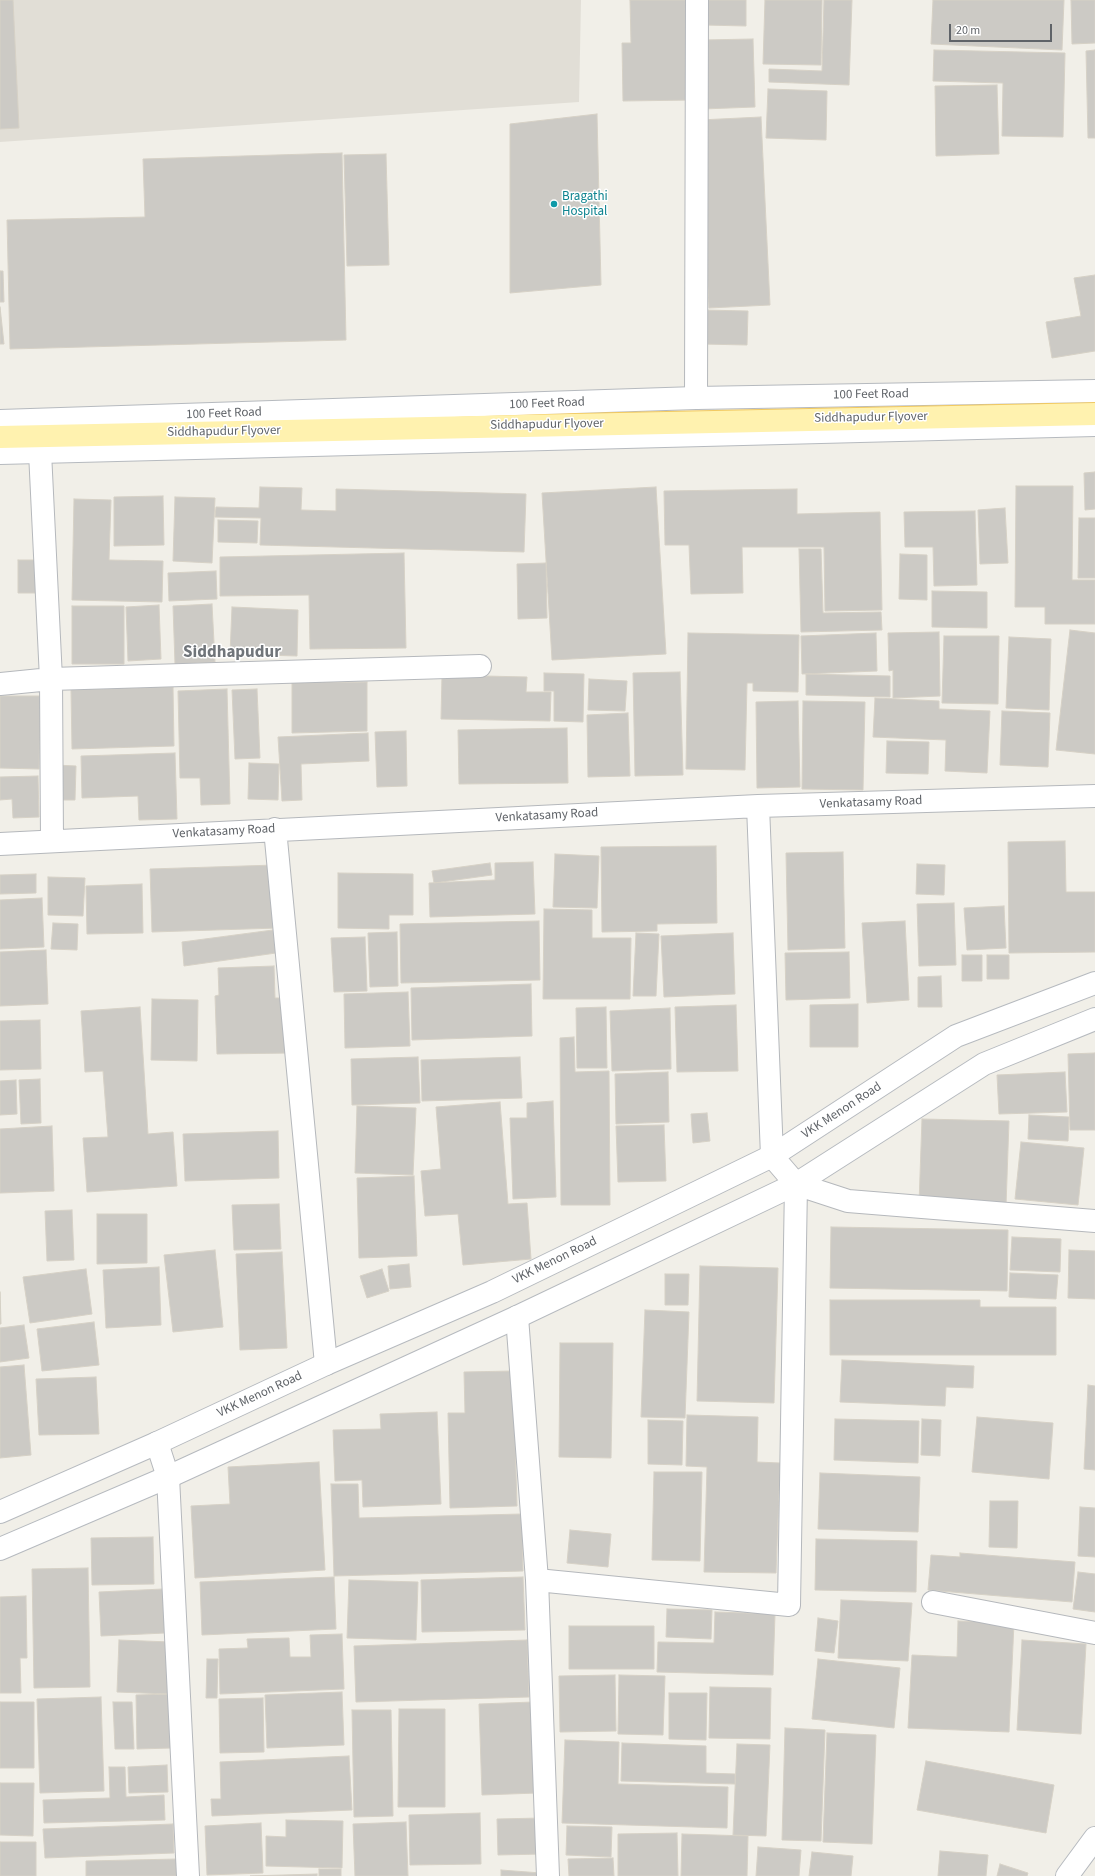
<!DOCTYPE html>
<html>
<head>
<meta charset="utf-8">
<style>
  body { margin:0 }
  #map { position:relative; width:1095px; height:1876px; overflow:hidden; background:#f1efe8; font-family:"Source Sans 3",sans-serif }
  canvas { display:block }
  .scale { position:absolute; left:949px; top:24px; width:103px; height:18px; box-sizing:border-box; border:2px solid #5f6368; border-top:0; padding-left:5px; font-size:12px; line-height:14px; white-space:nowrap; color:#5f6368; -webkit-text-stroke:3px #fff; paint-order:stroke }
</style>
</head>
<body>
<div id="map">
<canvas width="1095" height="1876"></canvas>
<div class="scale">20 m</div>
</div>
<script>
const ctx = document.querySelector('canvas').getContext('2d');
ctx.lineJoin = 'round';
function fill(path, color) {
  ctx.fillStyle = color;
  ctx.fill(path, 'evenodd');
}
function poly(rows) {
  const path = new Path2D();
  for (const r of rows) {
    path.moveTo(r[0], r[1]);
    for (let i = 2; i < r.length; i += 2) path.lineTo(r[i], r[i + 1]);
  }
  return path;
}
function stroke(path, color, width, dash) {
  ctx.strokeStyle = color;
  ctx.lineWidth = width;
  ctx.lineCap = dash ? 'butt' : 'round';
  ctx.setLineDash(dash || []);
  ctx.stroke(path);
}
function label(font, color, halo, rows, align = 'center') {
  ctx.font = font + ' "Source Sans 3",sans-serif';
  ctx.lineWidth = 3;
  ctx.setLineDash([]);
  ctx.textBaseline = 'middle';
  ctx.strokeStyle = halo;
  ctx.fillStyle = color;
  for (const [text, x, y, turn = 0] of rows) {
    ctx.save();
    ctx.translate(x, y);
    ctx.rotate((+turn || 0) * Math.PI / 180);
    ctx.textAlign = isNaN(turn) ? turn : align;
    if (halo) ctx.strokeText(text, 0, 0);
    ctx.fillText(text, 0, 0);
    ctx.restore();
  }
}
fill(poly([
  [0,0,581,0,579,102,0,142]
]), '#e1ded6');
const building = poly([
  [0,0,13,0,19,128,0,129,0,0],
  [630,0,691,0,694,100,623,101,622,43,631,43,630,0],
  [705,0,746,0,746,26,704,25,705,0],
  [765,0,822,0,821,65,763,64,765,0],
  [824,0,852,0,849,85,769,82,769,69,822,71,824,0],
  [933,0,1064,0,1062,50,931,44,933,0],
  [1071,0,1095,0,1095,43,1072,44,1071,0],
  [753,39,755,107,703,109,702,40,753,39],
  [934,50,1065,53,1063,137,1002,136,1003,83,933,81,934,50],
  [1095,50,1095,138,1088,138,1086,51,1095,50],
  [997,85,999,154,936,156,935,86,997,85],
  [768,89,827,91,826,140,766,138,768,89],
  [597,114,601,285,510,293,510,124,597,114],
  [761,117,770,305,709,308,700,120,761,117],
  [342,153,346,340,10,349,7,220,145,217,143,159,342,153],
  [386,154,389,265,347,266,344,155,386,154],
  [0,271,3,271,4,302,0,302,0,271],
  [1095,275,1095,351,1052,358,1046,322,1081,316,1074,278,1095,275],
  [0,307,4,344,0,344,0,307],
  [703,310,748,311,747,345,702,344,703,310],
  [1095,472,1095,509,1085,510,1084,473,1095,472],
  [1016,486,1073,486,1072,580,1095,580,1095,624,1045,624,1045,607,1015,607,1016,486],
  [260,487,302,488,301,510,336,511,336,489,526,494,524,552,260,545,261,518,215,517,216,507,259,508,260,487],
  [656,487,666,654,552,660,542,493,656,487],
  [797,489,797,514,880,512,882,610,825,611,824,547,742,547,743,593,691,594,689,545,665,545,664,491,797,489],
  [163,496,164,545,114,546,114,497,163,496],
  [175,497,215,498,212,563,173,561,175,497],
  [74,499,111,500,109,560,163,561,162,602,72,600,74,499],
  [1005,508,1008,563,980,564,978,510,1005,508],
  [975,511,977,585,934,586,933,547,905,547,904,512,975,511],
  [1079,518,1095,518,1095,578,1078,578,1079,518],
  [218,520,258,521,257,543,218,542,218,520],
  [799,549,821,549,823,613,881,612,882,630,801,632,799,549],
  [404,553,406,648,310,649,309,595,220,596,220,557,404,553],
  [900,554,927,555,927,600,899,599,900,554],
  [18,560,43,560,42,593,18,593,18,560],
  [546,563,547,618,518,619,517,564,546,563],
  [216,571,217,599,169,601,168,573,216,571],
  [932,591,987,592,987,628,932,627,932,591],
  [212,604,215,662,175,664,173,606,212,604],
  [159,605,161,659,128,661,126,607,159,605],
  [72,606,124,606,124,664,72,664,72,606],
  [232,607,298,610,297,656,230,654,232,607],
  [1070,630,1095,633,1095,754,1056,750,1070,630],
  [939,632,940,696,893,698,893,670,889,671,888,633,939,632],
  [688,633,799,635,798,692,753,691,753,683,747,683,745,770,686,769,688,633],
  [876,633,877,671,802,674,801,636,876,633],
  [944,636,999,636,998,704,942,703,944,636],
  [1009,637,1051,639,1049,710,1006,708,1009,637],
  [680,672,683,775,635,776,633,673,680,672],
  [544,673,584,674,583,722,554,721,554,691,544,691,544,673],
  [806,674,890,676,890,697,806,695,806,674],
  [442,675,527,677,526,692,551,692,550,721,441,719,442,675],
  [589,679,627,681,625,711,588,710,589,679],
  [367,682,367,731,292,733,292,683,367,682],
  [173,687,174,746,72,749,71,690,173,687],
  [227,689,230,804,201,805,200,778,180,778,178,691,227,689],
  [257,689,260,758,235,759,232,690,257,689],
  [0,696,40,696,39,769,0,768,0,696],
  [875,698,939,701,939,709,990,711,987,773,945,771,946,740,873,737,875,698],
  [798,701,800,787,757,788,756,702,798,701],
  [803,701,865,702,863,790,802,789,803,701],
  [1002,711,1050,713,1048,767,1000,765,1002,711],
  [628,713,630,776,588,777,587,715,628,713],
  [567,728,568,783,459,784,458,730,567,728],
  [406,731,407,786,377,787,375,732,406,731],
  [368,733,369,761,301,764,302,800,282,801,278,737,368,733],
  [887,741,929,742,928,774,886,773,887,741],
  [175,753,177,819,139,820,138,796,82,798,81,756,175,753],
  [249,763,279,764,278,800,248,799,249,763],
  [55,765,76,766,75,800,54,800,55,765],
  [38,776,39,817,13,818,12,799,0,800,0,777,38,776],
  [1065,841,1066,892,1095,892,1095,952,1009,953,1008,842,1065,841],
  [716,846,717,923,657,924,657,931,602,932,601,847,716,846],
  [843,852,845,948,788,950,786,853,843,852],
  [555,854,599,856,597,908,553,907,555,854],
  [533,862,535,914,430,917,429,883,495,880,495,863,533,862],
  [490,863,492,875,434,883,432,871,490,863],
  [917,864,945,865,944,895,916,894,917,864],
  [275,865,278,928,152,932,150,869,275,865],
  [338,873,413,874,413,915,389,915,389,929,338,928,338,873],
  [36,874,36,893,0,894,0,875,36,874],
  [48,877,85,878,83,916,48,915,48,877],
  [142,884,143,933,87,934,86,886,142,884],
  [42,898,44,947,0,949,0,900,42,898],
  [954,903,956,965,919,966,917,904,954,903],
  [1004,906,1006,948,967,950,964,908,1004,906],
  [544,909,592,910,592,938,631,938,630,999,543,999,544,909],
  [539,921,540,980,401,983,400,924,539,921],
  [905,921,909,1000,867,1003,862,923,905,921],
  [53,923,78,924,77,950,51,949,53,923],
  [273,930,276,953,184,966,182,942,273,930],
  [397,932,398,986,370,987,368,933,397,932],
  [636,933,659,934,656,996,633,996,636,933],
  [733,933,735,994,664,997,661,936,733,933],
  [365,937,367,991,334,992,331,938,365,937],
  [46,950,48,1004,0,1006,0,952,46,950],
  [849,952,850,998,786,1000,785,953,849,952],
  [962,955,982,955,982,981,962,981,962,955],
  [987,955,1009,955,1009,979,987,979,987,955],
  [274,966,275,998,290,998,292,1053,217,1054,215,996,219,995,218,968,274,966],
  [941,976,942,1007,918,1007,918,977,941,976],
  [531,984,532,1036,412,1040,411,988,531,984],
  [408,992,410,1046,345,1048,344,994,408,992],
  [152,999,198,1000,197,1061,151,1060,152,999],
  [858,1004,858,1047,810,1047,810,1005,858,1004],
  [736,1005,738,1071,677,1072,675,1007,736,1005],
  [140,1007,148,1134,173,1132,177,1186,87,1192,83,1138,108,1137,103,1071,85,1072,81,1011,140,1007],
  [606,1007,607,1068,577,1068,576,1008,606,1007],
  [670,1008,671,1069,612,1071,610,1011,670,1008],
  [40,1020,41,1069,0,1070,0,1021,40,1020],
  [574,1037,575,1072,609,1071,610,1205,561,1205,560,1038,574,1037],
  [1095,1053,1095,1130,1070,1130,1068,1054,1095,1053],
  [418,1057,420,1103,352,1105,351,1059,418,1057],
  [520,1057,522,1098,422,1101,421,1060,520,1057],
  [668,1072,669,1122,616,1124,615,1074,668,1072],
  [1065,1072,1067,1112,999,1114,997,1075,1065,1072],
  [40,1079,41,1123,21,1124,19,1080,40,1079],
  [16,1080,17,1114,0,1115,0,1081,16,1080],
  [553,1101,556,1197,513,1199,510,1118,527,1118,527,1103,553,1101],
  [500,1102,508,1204,527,1203,531,1259,463,1265,458,1214,425,1216,421,1171,441,1169,436,1107,500,1102],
  [357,1106,416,1108,413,1175,355,1173,357,1106],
  [707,1113,710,1141,693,1143,691,1114,707,1113],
  [1029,1115,1069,1117,1068,1141,1028,1139,1029,1115],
  [922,1119,1009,1121,1006,1206,919,1204,922,1119],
  [664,1125,666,1181,618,1182,616,1126,664,1125],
  [52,1126,54,1191,0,1193,0,1129,52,1126],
  [278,1131,279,1178,185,1181,183,1134,278,1131],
  [1021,1142,1084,1148,1078,1205,1015,1199,1021,1142],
  [414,1176,417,1256,359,1258,357,1178,414,1176],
  [279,1204,281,1249,234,1250,232,1205,279,1204],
  [72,1210,74,1260,47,1261,45,1211,72,1210],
  [97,1214,147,1214,147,1263,97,1264,97,1214],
  [831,1227,1008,1230,1007,1291,830,1288,831,1227],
  [1012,1237,1061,1239,1060,1272,1010,1270,1012,1237],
  [215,1250,223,1327,173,1332,164,1255,215,1250],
  [1069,1250,1095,1251,1095,1299,1068,1298,1069,1250],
  [282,1252,287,1348,240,1350,236,1254,282,1252],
  [409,1264,411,1287,390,1289,388,1266,409,1264],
  [700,1266,778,1268,774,1403,697,1401,700,1266],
  [159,1267,161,1325,106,1328,103,1270,159,1267],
  [86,1269,92,1314,30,1323,23,1277,86,1269],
  [382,1269,389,1291,367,1298,360,1276,382,1269],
  [1010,1273,1058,1275,1056,1299,1009,1297,1010,1273],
  [665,1274,689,1274,688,1305,665,1305,665,1274],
  [0,1292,1,1324,0,1324,0,1292],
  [830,1300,980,1300,980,1307,1056,1307,1056,1355,830,1355,830,1300],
  [645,1310,689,1312,685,1418,641,1417,645,1310],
  [94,1322,99,1365,42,1371,37,1329,94,1322],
  [24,1325,29,1358,0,1362,0,1328,24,1325],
  [560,1343,613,1343,611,1458,559,1457,560,1343],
  [842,1360,974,1366,973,1388,946,1387,945,1406,840,1402,842,1360],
  [24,1365,31,1455,0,1458,0,1367,24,1365],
  [513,1371,517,1506,450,1508,448,1413,465,1413,464,1372,513,1371],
  [96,1377,99,1434,39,1435,36,1379,96,1377],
  [1088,1385,1095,1386,1095,1470,1084,1469,1088,1385],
  [437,1412,441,1504,363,1507,362,1480,335,1481,333,1430,381,1429,380,1414,437,1412],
  [687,1415,758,1417,757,1462,780,1463,776,1573,704,1572,707,1467,686,1466,687,1415],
  [977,1417,1053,1423,1049,1479,972,1472,977,1417],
  [835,1419,919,1421,918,1463,834,1460,835,1419],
  [922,1419,941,1420,940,1456,921,1455,922,1419],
  [648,1420,683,1421,682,1465,648,1464,648,1420],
  [319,1462,325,1570,195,1578,191,1506,230,1504,228,1467,319,1462],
  [654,1472,702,1472,700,1561,652,1560,654,1472],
  [820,1473,920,1477,918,1532,818,1529,820,1473],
  [331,1484,358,1484,359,1518,522,1514,523,1571,334,1576,331,1484],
  [990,1501,1018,1501,1017,1548,989,1547,990,1501],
  [1080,1507,1095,1508,1095,1557,1078,1556,1080,1507],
  [570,1530,611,1534,608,1567,567,1563,570,1530],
  [153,1537,154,1584,92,1585,91,1538,153,1537],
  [816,1539,917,1541,916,1592,815,1590,816,1539],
  [960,1553,1075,1562,1072,1602,928,1590,931,1555,960,1557,960,1553],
  [88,1568,90,1687,34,1688,32,1569,88,1568],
  [1078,1572,1095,1574,1095,1612,1073,1609,1078,1572],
  [334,1577,336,1629,202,1635,200,1582,334,1577],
  [523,1577,525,1630,422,1632,421,1580,523,1577],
  [349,1580,418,1582,416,1640,347,1638,349,1580],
  [163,1589,165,1633,101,1636,99,1592,163,1589],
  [26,1596,27,1658,20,1658,21,1693,0,1693,0,1597,26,1596],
  [841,1600,912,1603,908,1661,838,1658,841,1600],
  [667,1609,712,1610,711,1639,666,1637,667,1609],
  [715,1612,775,1614,773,1675,657,1672,658,1642,714,1643,715,1612],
  [818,1618,838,1621,834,1653,815,1651,818,1618],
  [958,1621,1014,1623,1009,1732,908,1728,912,1655,957,1657,958,1621],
  [569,1626,654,1626,654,1669,569,1669,569,1626],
  [342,1634,344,1689,220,1694,219,1649,248,1648,247,1639,289,1638,290,1657,311,1657,310,1635,342,1634],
  [119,1640,170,1642,168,1694,117,1692,119,1640],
  [527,1640,529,1697,356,1702,354,1646,527,1640],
  [1022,1640,1086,1644,1081,1734,1017,1730,1022,1640],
  [207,1659,218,1659,217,1698,206,1698,207,1659],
  [818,1659,900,1668,894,1728,812,1719,818,1659],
  [615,1675,616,1731,560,1732,559,1676,615,1675],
  [619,1675,665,1676,663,1735,618,1734,619,1675],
  [710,1687,771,1688,770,1739,709,1738,710,1687],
  [342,1692,344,1745,267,1748,265,1695,342,1692],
  [669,1693,707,1693,706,1740,669,1739,669,1693],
  [170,1694,172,1748,137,1749,136,1695,170,1694],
  [101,1697,104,1791,40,1793,37,1699,101,1697],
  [263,1698,264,1752,220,1753,219,1699,263,1698],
  [0,1702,34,1702,34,1768,0,1768,0,1702],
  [113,1702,132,1702,134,1749,115,1749,113,1702],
  [533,1702,537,1793,482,1795,479,1704,533,1702],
  [399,1709,445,1709,445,1807,398,1807,399,1709],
  [352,1710,391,1710,393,1816,354,1817,352,1710],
  [785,1728,825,1730,821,1841,782,1840,785,1728],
  [827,1733,876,1735,872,1844,823,1842,827,1733],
  [565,1740,619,1742,618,1784,728,1787,727,1828,562,1823,565,1740],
  [622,1743,706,1746,706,1773,735,1774,735,1784,621,1781,622,1743],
  [737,1744,770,1745,766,1836,733,1835,737,1744],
  [349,1756,352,1810,212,1816,211,1799,221,1799,220,1762,349,1756],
  [926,1761,1054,1785,1046,1833,917,1810,926,1761],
  [167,1765,168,1792,129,1793,128,1767,167,1765],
  [109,1767,125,1767,126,1797,164,1795,165,1820,44,1823,43,1800,110,1798,109,1767],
  [0,1783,34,1783,33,1836,0,1835,0,1783],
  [480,1813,481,1864,410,1865,409,1815,480,1813],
  [541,1818,542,1854,498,1855,497,1819,541,1818],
  [286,1820,343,1821,342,1868,266,1866,266,1836,286,1837,286,1820],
  [406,1822,408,1876,355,1876,353,1824,406,1822],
  [261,1823,263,1873,207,1875,205,1826,261,1823],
  [173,1824,174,1853,45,1858,43,1829,173,1824],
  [567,1826,612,1827,611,1857,566,1855,567,1826],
  [677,1833,678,1876,618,1876,618,1834,677,1833],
  [682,1834,748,1836,747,1876,681,1876,682,1834],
  [0,1842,36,1842,36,1876,0,1876,0,1842],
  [758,1847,801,1850,799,1876,756,1876,758,1847],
  [940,1851,988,1855,986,1876,938,1876,940,1851],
  [812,1852,853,1856,851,1876,809,1876,812,1852],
  [613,1858,614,1876,569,1876,568,1859,613,1858],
  [177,1859,177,1876,86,1876,86,1861,177,1859],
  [1000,1864,1028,1873,1027,1876,997,1876,1000,1864],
  [319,1869,341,1869,341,1876,319,1876,319,1869],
  [501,1870,541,1873,541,1876,501,1876,501,1870],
  [317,1874,317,1876,250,1876,317,1874]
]);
fill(building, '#cccac5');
stroke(building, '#d6d1c6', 1);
const street = poly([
  [696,398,697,0],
  [40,452,51,679,52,841],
  [0,684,51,679,480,666],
  [758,806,772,1156,796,1184],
  [275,829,326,1364],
  [0,844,758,806,1095,796],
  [517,1317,537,1580,789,1605,796,1184,848,1201,1095,1221],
  [157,1443,168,1477,188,1876],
  [537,1580,548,1876],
  [933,1602,1095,1633]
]);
const secondary = poly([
  [0,421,696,398,1095,391],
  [0,453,1095,425],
  [0,1512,157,1443,326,1364,492,1292,772,1156,956,1036,1095,983],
  [0,1549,168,1477,517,1317,796,1184,984,1064,1095,1019],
  [1067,1876,1095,1838]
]);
const primary = poly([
  [0,437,1095,414]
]);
stroke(street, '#b5b8bc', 24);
stroke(secondary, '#b6babf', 24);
stroke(primary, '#f2c960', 24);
stroke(street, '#fff', 22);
stroke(secondary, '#fff', 22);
stroke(primary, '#fff2af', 22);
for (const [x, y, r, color] of [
  [554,204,4,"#0f9aa8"]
]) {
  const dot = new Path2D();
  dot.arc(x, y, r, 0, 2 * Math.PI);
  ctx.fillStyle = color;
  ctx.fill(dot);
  stroke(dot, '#fff', 1.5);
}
label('13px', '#0d838f', '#fff', [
  ["Bragathi",562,197],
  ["Hospital",562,212]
], 'left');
label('13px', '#5f6368', '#fff', [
  ["100 Feet Road",871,395,-1],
  ["100 Feet Road",547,404,-2],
  ["100 Feet Road",224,414,-2],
  ["Siddhapudur Flyover",871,418,-1],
  ["Siddhapudur Flyover",547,425,-1],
  ["Siddhapudur Flyover",224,432,-1],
  ["Venkatasamy Road",871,803,-2],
  ["Venkatasamy Road",547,816,-3],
  ["Venkatasamy Road",224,832,-3],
  ["VKK Menon Road",842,1111,-33],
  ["VKK Menon Road",555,1261,-26],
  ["VKK Menon Road",260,1395,-25]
]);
label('bold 17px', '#70757a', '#fff', [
  ["Siddhapudur",232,653]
]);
</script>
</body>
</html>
